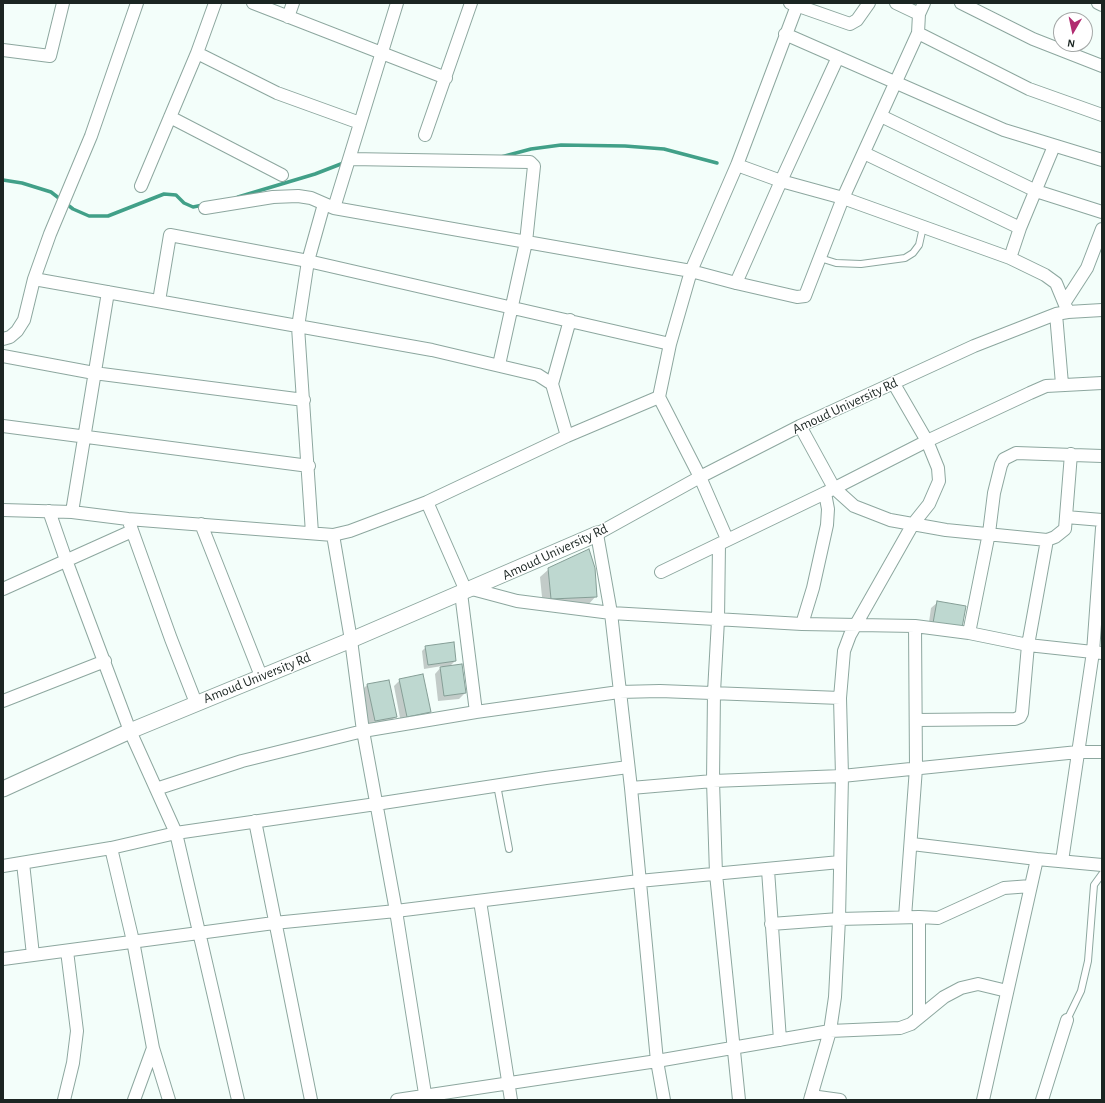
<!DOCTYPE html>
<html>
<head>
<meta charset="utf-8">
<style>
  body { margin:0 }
  #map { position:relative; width:1105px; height:1103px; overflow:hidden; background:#f3fefa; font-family:"Alegreya Sans",sans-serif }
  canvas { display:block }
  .frame { position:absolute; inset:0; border:4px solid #1b2522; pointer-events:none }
  .north { position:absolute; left:1053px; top:12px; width:40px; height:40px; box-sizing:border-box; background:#fff; border:1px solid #a4a8a7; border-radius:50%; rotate:189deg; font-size:11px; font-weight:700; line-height:16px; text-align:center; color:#1b2522 }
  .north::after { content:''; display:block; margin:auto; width:14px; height:18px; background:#b12b70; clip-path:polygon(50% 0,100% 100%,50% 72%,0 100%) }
</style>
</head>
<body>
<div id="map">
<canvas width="1105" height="1103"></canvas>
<div class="frame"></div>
<div class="north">N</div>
</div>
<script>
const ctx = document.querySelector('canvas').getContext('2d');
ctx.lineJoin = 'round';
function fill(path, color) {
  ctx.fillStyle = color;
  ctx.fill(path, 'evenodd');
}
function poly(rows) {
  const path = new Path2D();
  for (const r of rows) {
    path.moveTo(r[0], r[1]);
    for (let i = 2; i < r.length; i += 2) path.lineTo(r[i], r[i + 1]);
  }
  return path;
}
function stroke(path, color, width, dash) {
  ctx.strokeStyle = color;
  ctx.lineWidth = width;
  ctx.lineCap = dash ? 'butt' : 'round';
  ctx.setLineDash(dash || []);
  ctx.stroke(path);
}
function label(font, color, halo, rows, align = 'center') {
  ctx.font = font + ' "Alegreya Sans",sans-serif';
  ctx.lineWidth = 3;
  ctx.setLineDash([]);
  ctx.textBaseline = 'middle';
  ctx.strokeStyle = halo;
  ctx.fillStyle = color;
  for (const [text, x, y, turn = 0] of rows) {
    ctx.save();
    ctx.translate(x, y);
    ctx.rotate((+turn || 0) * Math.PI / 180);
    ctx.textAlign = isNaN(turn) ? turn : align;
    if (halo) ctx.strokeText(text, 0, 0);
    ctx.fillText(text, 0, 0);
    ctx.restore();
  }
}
fill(poly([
  [549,569,596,596,588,605,543,607,540,577],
  [938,602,964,607,928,629,931,608],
  [426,647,455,661,449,667,465,693,459,699,438,701,435,674,442,666,424,669,422,651],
  [400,680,430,712,424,718,401,723,394,686],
  [367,685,396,716,389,723,369,727,361,691]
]), '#0003');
stroke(poly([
  [501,157,531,149,561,145,625,146,664,149,717,163],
  [3,180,22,183,51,192,73,209,89,216,108,216,164,194,176,195,184,203,193,207,203,205],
  [238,197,315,174,346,162]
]), '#41a088', 3.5);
const building = poly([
  [589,549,595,568,597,597,551,599,548,568,589,549],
  [937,601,966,606,962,628,933,623,937,601],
  [454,642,456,661,428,665,425,646,454,642],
  [462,664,466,693,444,696,440,667,462,664],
  [423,674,431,712,407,717,399,679,423,674],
  [389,680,397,717,375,721,367,684,389,680]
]);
fill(building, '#bed8d0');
stroke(building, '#859e96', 1);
const service = poly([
  [820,258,836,263,861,264,905,258,913,253,919,245,923,227],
  [497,785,509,849],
  [1067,1020,1081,991,1088,961,1094,885,1102,874]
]);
const minor = poly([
  [215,3,197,53,277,93,360,123],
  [253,3,446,78],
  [790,3,850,24,857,20,869,3],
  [896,3,919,14],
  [961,3,1033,39,1102,66],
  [1098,3,1102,5],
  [288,17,293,3],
  [918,33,1029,89,1102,115],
  [785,34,1004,130,1102,160],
  [3,50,50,56,63,3],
  [881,116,1036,191,1102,212],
  [170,117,282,175],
  [425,135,471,3],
  [864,153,1020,228],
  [350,159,530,162,534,166,526,242,499,365],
  [737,165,781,181,843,198,1010,258,1045,275,1056,283,1068,312],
  [141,186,197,53],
  [205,208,273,197,298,196,311,198,334,208,691,271,736,283,797,297,805,296,843,198,918,33,919,14,924,3],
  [334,208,397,3],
  [1010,258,1020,228,1054,146],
  [34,279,432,350,538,375,552,384],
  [736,283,781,181,838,57],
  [159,301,170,235,308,261,670,344],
  [1065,302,1087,268,1102,229],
  [1056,314,1062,384],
  [3,339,10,337,17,331,24,320,34,279,50,234,91,136,137,3],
  [3,356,94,373,304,400],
  [3,426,309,466],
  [800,426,834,488,854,506,890,520,946,530,1047,540,1055,537,1065,529,1071,454],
  [567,436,552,384,570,320],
  [427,502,466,591],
  [3,510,72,512,128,519,333,535,350,531,427,502,567,436,659,397],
  [49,511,66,560,130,731,176,833,238,1100],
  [72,512,108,292],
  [1066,517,1102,520],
  [128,519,171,639,196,703],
  [201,524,261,676],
  [312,533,298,327,308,261,324,204],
  [333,535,351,640,363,731,396,911,426,1100],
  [727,539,700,477,659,397,670,344,691,271,737,165,798,3],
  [719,544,718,620,714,692,713,781,716,874,739,1100],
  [661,572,825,493,927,441,1030,393,1046,386,1102,383],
  [3,589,132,531],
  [472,589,517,601,611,613,802,624,915,626,969,633,1028,645,1102,653],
  [461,593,476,712],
  [802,624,813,588,827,525,828,509,825,493],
  [969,633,989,533,994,493,1001,465,1004,459,1016,453,1102,456],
  [3,701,105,661],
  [916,720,1015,719,1020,717,1022,713,1028,645,1047,540],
  [631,788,713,781,842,776,1078,752,1102,752],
  [156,789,242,761,363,731,476,712,619,692,660,691,840,698],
  [255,821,311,1100],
  [912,844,1037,859,1102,865],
  [111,848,133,941,153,1048,169,1100],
  [1062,861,1093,652,1102,528],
  [23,863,33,955],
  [3,866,111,848,176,833,376,804,546,778,628,767],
  [768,870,780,1040],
  [480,901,511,1100],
  [905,917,916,768,915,626],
  [919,917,938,918,1004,888,1031,886],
  [771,924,839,919,919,917,919,1017],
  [3,959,274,923,396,911,639,881,840,862],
  [811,1096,840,1100],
  [64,1100,73,1063,77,1031,67,951],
  [134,1100,153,1048],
  [397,1100,657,1061,830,1031,900,1028,911,1024,944,997,961,988,978,984,1007,991],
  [664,1100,657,1061,631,788,611,613,597,534,700,477,800,426,974,346,1056,314,1068,312,1102,310],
  [810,1100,830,1031,835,997,839,919,842,776,840,698,844,651,850,635,913,524,929,504,939,481,938,468,927,441,894,384],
  [983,1100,1037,859],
  [1042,1100,1067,1020]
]);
const tertiary = poly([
  [3,789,130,731,351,640,597,534]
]);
stroke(service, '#8da79f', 8);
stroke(minor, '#8da79f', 14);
stroke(tertiary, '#8da79f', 17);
stroke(service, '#fff', 6);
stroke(minor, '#fff', 12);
stroke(tertiary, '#fff', 15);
label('14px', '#1b2522', '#fff', [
  ["Amoud University Rd",845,406,-25],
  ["Amoud University Rd",555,552,-25],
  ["Amoud University Rd",257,678,-22]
]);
</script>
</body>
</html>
